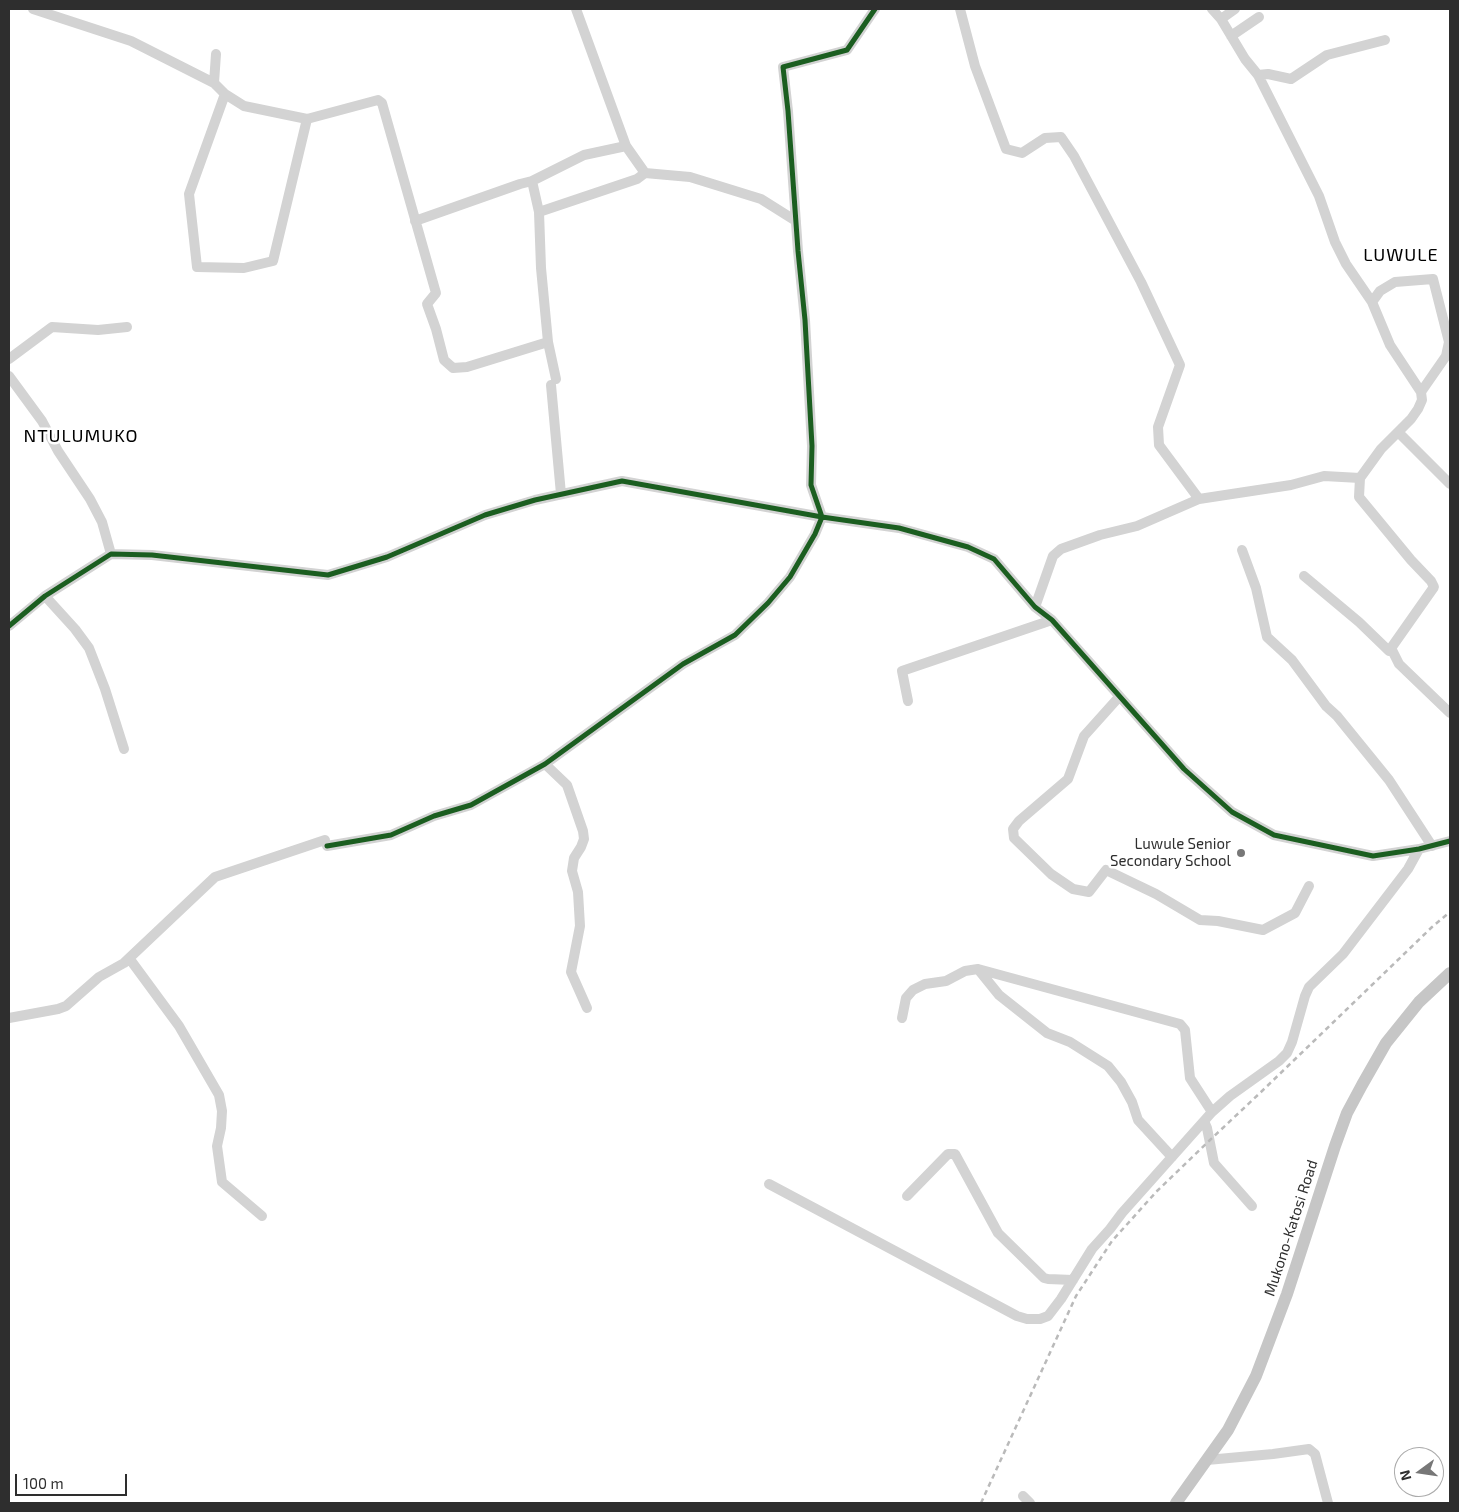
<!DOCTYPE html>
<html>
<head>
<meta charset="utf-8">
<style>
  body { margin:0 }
  #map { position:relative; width:1459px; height:1512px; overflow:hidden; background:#fff; font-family:"Exo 2",sans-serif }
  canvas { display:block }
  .frame { position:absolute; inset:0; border:10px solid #2e2e2e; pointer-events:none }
  .north { position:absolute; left:1394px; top:1447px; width:50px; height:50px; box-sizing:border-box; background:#fff; border:1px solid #ababab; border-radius:50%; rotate:256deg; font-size:14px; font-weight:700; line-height:20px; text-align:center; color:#2e2e2e }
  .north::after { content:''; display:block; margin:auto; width:18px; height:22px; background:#777; clip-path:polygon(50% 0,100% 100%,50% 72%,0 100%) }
  .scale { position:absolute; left:15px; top:1474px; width:112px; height:22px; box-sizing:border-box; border:2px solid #2e2e2e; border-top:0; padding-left:6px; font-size:15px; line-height:18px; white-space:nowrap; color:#2e2e2e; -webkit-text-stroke:4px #fff; paint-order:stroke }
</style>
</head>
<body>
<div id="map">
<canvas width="1459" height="1512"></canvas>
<div class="frame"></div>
<div class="north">N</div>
<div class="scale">100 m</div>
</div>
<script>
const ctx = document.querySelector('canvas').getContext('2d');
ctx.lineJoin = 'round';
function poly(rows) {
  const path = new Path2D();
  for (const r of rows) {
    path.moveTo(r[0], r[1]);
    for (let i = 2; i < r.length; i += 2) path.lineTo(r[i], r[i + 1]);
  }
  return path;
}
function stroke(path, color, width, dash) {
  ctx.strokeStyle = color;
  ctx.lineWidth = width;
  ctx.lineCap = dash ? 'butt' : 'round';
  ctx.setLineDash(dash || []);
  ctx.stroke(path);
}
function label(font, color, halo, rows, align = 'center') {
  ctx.font = font + ' "Exo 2",sans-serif';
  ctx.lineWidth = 5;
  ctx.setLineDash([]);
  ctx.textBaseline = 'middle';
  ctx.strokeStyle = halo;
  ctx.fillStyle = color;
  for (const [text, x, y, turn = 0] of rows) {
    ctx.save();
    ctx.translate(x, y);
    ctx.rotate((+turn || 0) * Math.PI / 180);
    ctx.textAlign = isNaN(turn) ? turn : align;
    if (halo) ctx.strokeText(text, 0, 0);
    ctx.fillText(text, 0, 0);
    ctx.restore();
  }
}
stroke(poly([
  [33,9,131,41,214,83,225,94,244,106,307,119,378,100,382,103,436,293,427,304,436,329,444,360,453,368,467,367,548,342],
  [576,9,626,146,645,173],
  [960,9,975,66,1006,149,1022,153,1045,138,1061,137,1074,156,1141,282,1180,365,1158,427,1159,445,1199,499],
  [1212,9,1221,19,1245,59,1258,75,1319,196,1335,242,1346,264,1372,302,1390,345,1421,392,1422,400,1418,409,1411,419,1398,432,1450,484],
  [1221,19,1235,9],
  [1231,36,1259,17],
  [1258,75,1268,74,1291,79,1327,55,1385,40],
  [214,83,216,54],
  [225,94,189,194,197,267,244,268,273,261,307,119],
  [532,181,539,212,541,268,548,342,556,379],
  [539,212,637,179,645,173,690,177,761,199,796,221],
  [415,221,520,184,532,181,584,155,626,146],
  [1372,302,1380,291,1395,282,1433,279,1449,342,1446,356,1421,392],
  [9,359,52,327,98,330,127,327],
  [9,376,42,421,58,451,90,499,102,522,111,554],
  [551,385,561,494],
  [1242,550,1256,588,1267,637,1292,660,1326,706,1337,716,1389,780,1432,846],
  [1304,576,1359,622,1389,651,1391,648,1399,664,1450,713],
  [45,596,75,629,89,648,105,689,124,749],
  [1035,607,1053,556,1061,549,1100,535,1137,526,1199,499,1291,485,1324,476,1360,478],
  [9,626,45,596,111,554,152,555,328,575,387,557,485,515,535,500,622,481,822,517,899,528,968,547,994,559,1035,607,1052,620,1184,769,1232,812,1274,835,1373,856,1419,849,1450,841],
  [1389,651,1434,587,1431,581,1411,560,1359,497,1360,478,1381,449,1398,432],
  [1119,697,1084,736,1068,779,1019,821,1013,829,1014,838,1051,874,1073,889,1089,892,1106,870,1156,894,1200,920,1218,921,1263,930,1295,913,1309,886],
  [908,701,902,671,1052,620],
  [545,764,567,785,583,831,584,839,581,847,574,858,572,871,578,892,580,926,571,972,587,1008],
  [327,846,391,835,434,816,471,805,545,764,683,664,735,635,768,603,790,577,815,534,822,517,811,485,812,446,805,320,798,251,788,111,783,67,847,50,875,9],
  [129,958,179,1026,219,1095,222,1111,221,1128,217,1146,222,1182,262,1216],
  [978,969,999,995,1047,1033,1070,1042,1108,1066,1121,1082,1132,1102,1138,1120,1172,1157],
  [9,1018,58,1009,66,1006,99,977,124,963,215,877,325,840],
  [902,1018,906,998,913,990,925,984,946,981,965,971,978,969,1180,1024,1185,1030,1190,1078,1212,1112],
  [1204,1121,1207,1128,1214,1163,1252,1206],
  [769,1184,1017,1316,1027,1319,1040,1319,1048,1316,1061,1299,1092,1249,1110,1229,1122,1213,1212,1112,1230,1096,1279,1061,1287,1053,1292,1042,1305,996,1309,987,1343,954,1408,869,1419,849],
  [907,1196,948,1154,955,1154,998,1233,1044,1278,1048,1279,1073,1280],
  [1207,1460,1273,1454,1309,1449,1315,1454,1328,1503],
  [1023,1496,1030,1503]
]), '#d3d3d3', 10);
stroke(poly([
  [1176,1503,1228,1430,1256,1376,1287,1294,1335,1146,1347,1113,1362,1085,1386,1043,1419,1002,1450,973]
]), '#c6c6c6', 12);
stroke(poly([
  [981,1503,1076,1296,1112,1241,1157,1191,1210,1140,1261,1092,1432,927,1450,912]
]), '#bababa', 2.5, [5, 4]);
stroke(poly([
  [9,626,45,596,111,554,152,555,328,575,387,557,485,515,535,500,622,481,822,517,899,528,968,547,994,559,1035,607,1052,620,1184,769,1232,812,1274,835,1373,856,1419,849,1450,841],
  [327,846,391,835,434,816,471,805,545,764,683,664,735,635,768,603,790,577,815,534,822,517,811,485,812,446,805,320,798,251,788,111,783,67,847,50,875,9]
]), '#1b5e20', 5);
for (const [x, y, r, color] of [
  [1241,853,5,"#777"]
]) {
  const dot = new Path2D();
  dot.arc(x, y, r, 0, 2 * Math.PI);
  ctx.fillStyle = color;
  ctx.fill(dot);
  stroke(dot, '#fff', 2);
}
label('15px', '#2e2e2e', '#fff', [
  ["Luwule Senior",1231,844],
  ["Secondary School",1231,861]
], 'right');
label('15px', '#2e2e2e', '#fff', [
  ["Mukono-Katosi Road",1291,1228,-72]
]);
ctx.letterSpacing = '1px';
label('18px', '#000', '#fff', [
  ["LUWULE",1401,255],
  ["NTULUMUKO",81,436]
]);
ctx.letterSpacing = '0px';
</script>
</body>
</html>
